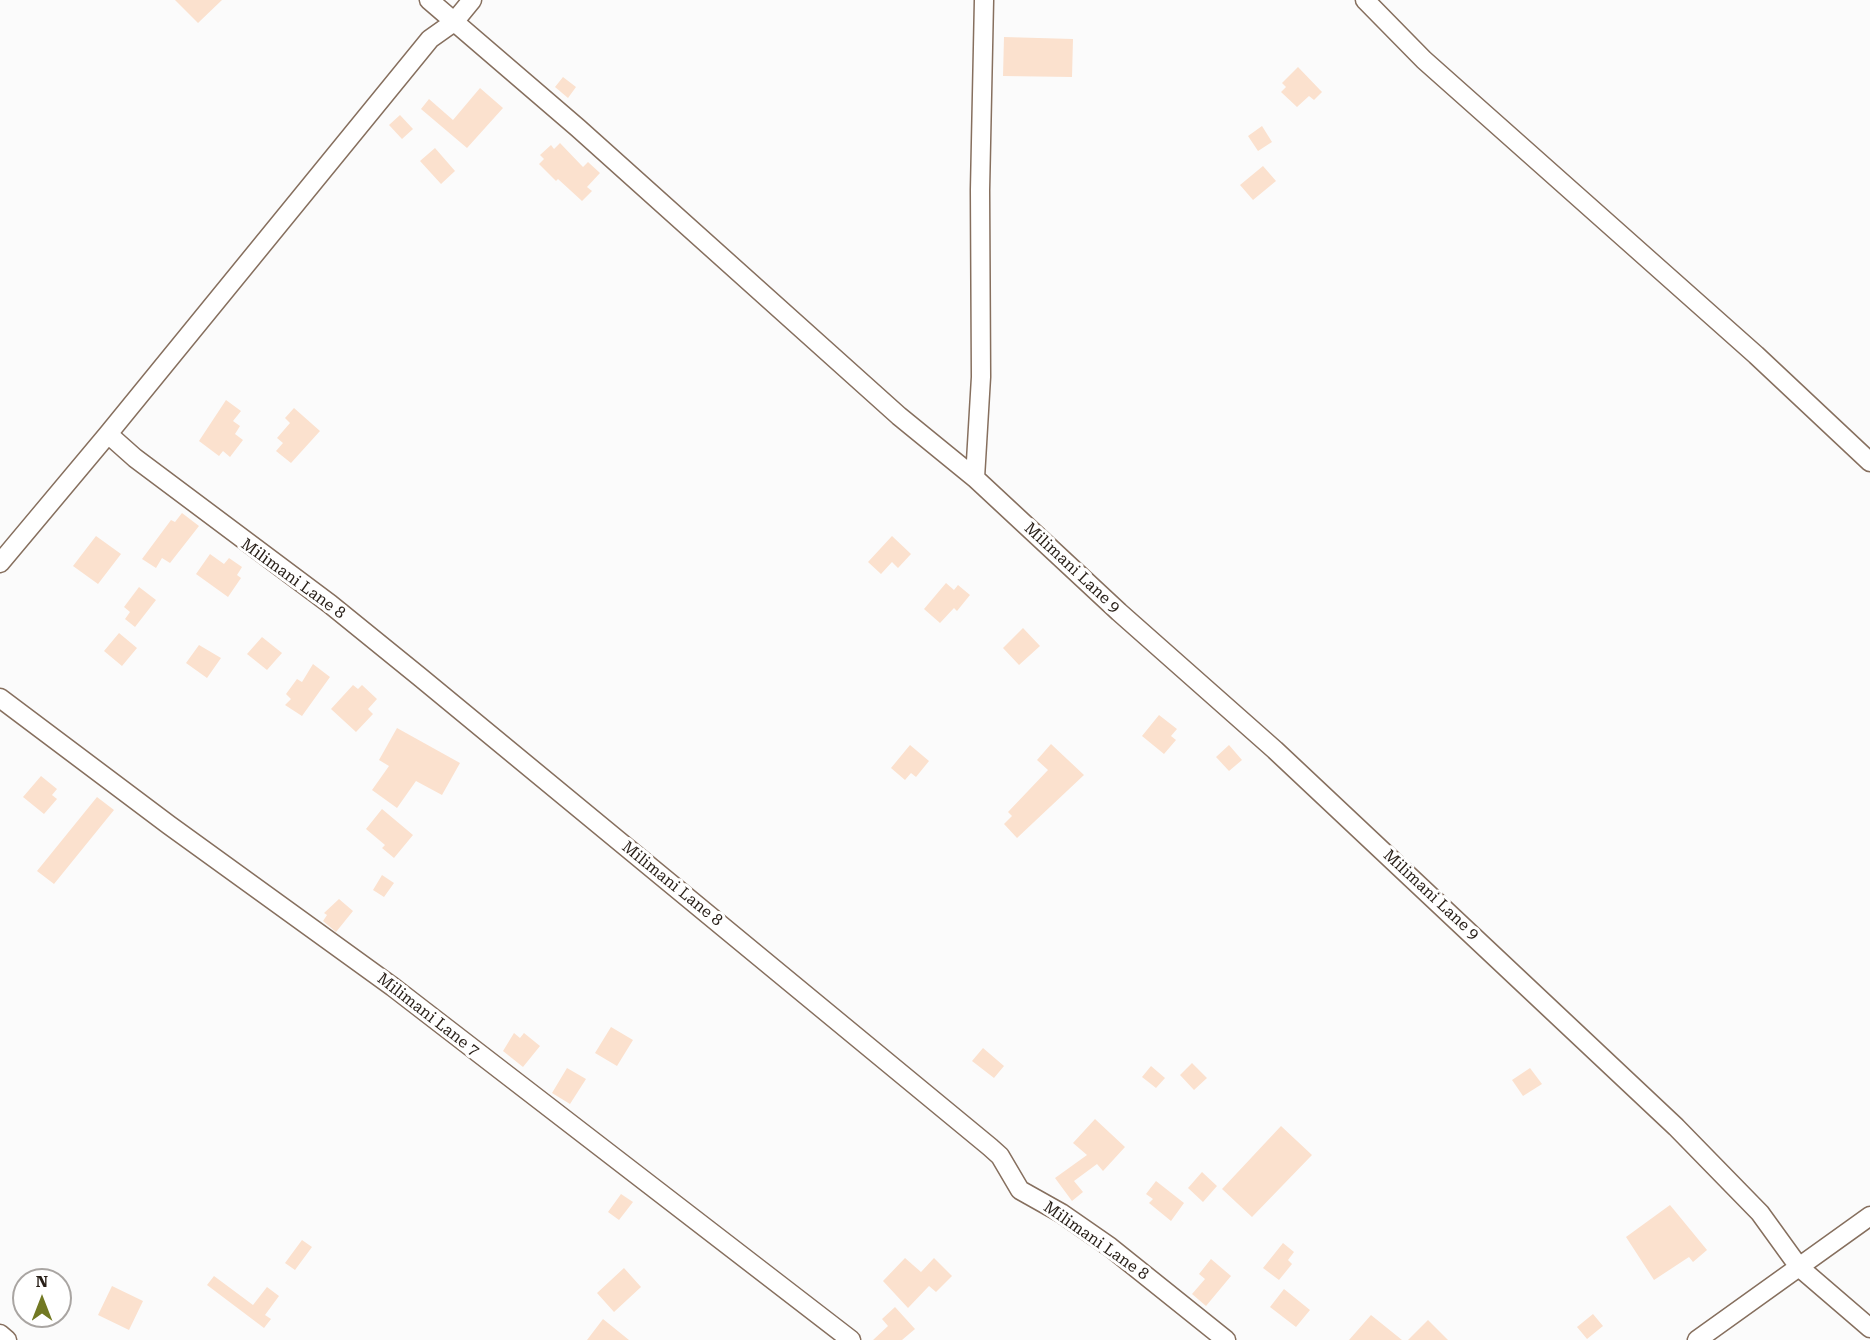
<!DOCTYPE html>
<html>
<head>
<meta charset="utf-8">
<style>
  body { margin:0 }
  #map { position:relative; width:1870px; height:1340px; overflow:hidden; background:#fbfbfb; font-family:"Roboto Serif",serif }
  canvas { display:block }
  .north { position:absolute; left:12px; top:1268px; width:60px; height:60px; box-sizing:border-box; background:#fff; border:2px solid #a9a5a2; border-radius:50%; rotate:0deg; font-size:16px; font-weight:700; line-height:24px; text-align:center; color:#271e17 }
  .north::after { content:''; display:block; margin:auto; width:21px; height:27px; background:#727923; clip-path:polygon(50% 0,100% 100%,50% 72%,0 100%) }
</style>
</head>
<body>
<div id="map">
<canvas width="1870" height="1340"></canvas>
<div class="north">N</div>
</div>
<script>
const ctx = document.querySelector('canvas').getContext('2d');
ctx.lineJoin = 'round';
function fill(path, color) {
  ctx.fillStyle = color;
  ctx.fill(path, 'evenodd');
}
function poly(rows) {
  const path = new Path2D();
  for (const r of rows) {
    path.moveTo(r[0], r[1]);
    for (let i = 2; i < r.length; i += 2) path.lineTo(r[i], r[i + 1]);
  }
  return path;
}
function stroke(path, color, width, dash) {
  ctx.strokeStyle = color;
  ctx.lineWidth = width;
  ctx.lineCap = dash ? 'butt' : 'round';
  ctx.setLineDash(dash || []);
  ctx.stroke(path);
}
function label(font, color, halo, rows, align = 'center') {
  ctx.font = font + ' "Roboto Serif",serif';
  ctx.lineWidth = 6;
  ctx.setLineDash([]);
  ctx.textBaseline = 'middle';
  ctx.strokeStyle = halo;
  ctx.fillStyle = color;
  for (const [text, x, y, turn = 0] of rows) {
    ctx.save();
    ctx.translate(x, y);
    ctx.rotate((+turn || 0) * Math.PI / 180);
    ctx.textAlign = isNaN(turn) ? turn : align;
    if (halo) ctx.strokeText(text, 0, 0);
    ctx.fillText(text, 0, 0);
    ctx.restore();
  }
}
fill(poly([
  [175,0,222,0,198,23],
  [1004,37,1073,39,1072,77,1003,76],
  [1298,67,1322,92,1314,100,1309,96,1297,107,1281,92,1286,87,1282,83],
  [563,77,576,87,568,98,555,87],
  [480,88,503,108,467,148,421,109,429,99,453,120],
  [400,115,413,129,402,139,389,125],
  [1262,126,1272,142,1258,151,1248,136],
  [560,143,583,167,588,162,600,173,587,187,592,191,582,201,558,179,556,181,539,164,544,159,540,155,551,145,554,149],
  [435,148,455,171,441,184,420,161],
  [1263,166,1276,181,1253,200,1240,185],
  [226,400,241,411,233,421,240,426,235,434,243,440,230,457,223,451,219,456,199,441],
  [294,408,320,431,291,463,276,451,283,443,277,438,290,423,285,418],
  [182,513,199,526,170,563,162,558,156,568,142,559,171,520,175,522],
  [96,536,121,554,98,584,73,566],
  [892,536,911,554,898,568,892,562,881,574,868,562],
  [210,554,224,564,229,558,242,567,237,575,241,578,228,597,196,574],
  [946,583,954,590,958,585,970,595,957,611,954,608,940,623,924,609],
  [139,587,156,600,135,627,125,619,130,612,124,607],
  [1023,628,1040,646,1019,665,1003,648],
  [119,633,137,648,122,666,104,651],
  [262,637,282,653,267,670,247,654],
  [199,645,221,658,207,678,186,663],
  [313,664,330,677,302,716,285,705,291,699,286,694,297,679,302,682],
  [353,685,358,689,362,685,377,699,368,709,373,714,356,732,331,709],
  [1159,715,1177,729,1171,736,1176,740,1164,754,1142,736],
  [397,728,460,763,442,795,416,781,397,808,372,790,389,766,379,760],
  [1051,744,1084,775,1017,838,1004,824,1012,816,1008,812,1048,770,1037,760],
  [910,745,929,761,916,777,911,773,905,780,891,768],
  [1229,745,1242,760,1229,771,1216,757],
  [41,776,57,789,52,795,57,799,44,814,23,797],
  [97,797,114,810,54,884,37,871],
  [382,809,413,835,394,858,382,848,385,845,366,829],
  [382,875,394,883,384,897,373,890],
  [339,899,353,911,336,932,323,921,327,915,324,913],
  [611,1027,633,1040,617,1066,595,1053],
  [514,1033,520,1038,524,1033,540,1046,523,1067,503,1051],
  [983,1048,1004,1066,994,1078,972,1061],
  [1192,1063,1207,1078,1194,1090,1180,1075],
  [1151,1066,1165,1078,1156,1088,1142,1077],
  [567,1068,586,1079,570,1104,552,1093],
  [1530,1068,1542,1084,1523,1096,1512,1080],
  [1095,1119,1125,1147,1103,1171,1097,1164,1074,1181,1083,1192,1072,1201,1055,1178,1087,1155,1073,1143],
  [1281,1126,1312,1155,1252,1217,1222,1189],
  [1202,1172,1217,1186,1203,1202,1188,1188],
  [1156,1181,1184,1203,1171,1221,1149,1203,1153,1199,1146,1194],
  [621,1194,633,1202,619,1220,608,1212],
  [1670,1205,1707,1250,1693,1262,1689,1257,1654,1280,1626,1237],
  [302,1240,312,1247,295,1270,285,1263],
  [1283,1243,1294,1252,1288,1260,1292,1264,1279,1280,1263,1268],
  [905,1258,921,1272,934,1258,952,1276,936,1292,929,1286,908,1308,883,1281],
  [1211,1259,1231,1276,1206,1306,1192,1294,1205,1279,1199,1274],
  [624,1268,641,1287,614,1312,597,1293],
  [214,1276,253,1305,267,1287,279,1296,265,1315,271,1319,264,1328,207,1285],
  [112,1286,143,1301,129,1330,98,1315],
  [1284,1289,1310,1310,1296,1327,1270,1307],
  [895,1307,915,1329,902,1340,873,1340,888,1326,882,1319],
  [1593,1314,1603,1326,1587,1339,1577,1327],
  [1371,1315,1402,1340,1349,1340],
  [603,1319,629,1340,587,1340],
  [1428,1320,1448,1340,1408,1340]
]), '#fbe1ce');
const minor = poly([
  [429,0,578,128,899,416,975,478,1119,612,1275,750,1676,1127,1760,1213,1799,1267,1870,1328],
  [1365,0,1424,60,1756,355,1870,462],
  [108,434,135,458,330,604,420,677,990,1147,1000,1156,1020,1190,1061,1213,1110,1247,1226,1340],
  [975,478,981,377,980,190,984,0],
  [0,563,108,434,430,39,454,22,472,0],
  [0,698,169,825,393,987,851,1340],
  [0,1334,7,1340],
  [1697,1340,1870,1216]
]);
stroke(minor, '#866f5e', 21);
stroke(minor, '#fff', 18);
label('16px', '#271e17', '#fff', [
  ["Milimani Lane 9",1072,568,43],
  ["Milimani Lane 8",293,579,36],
  ["Milimani Lane 8",672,884,39],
  ["Milimani Lane 9",1431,895,43],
  ["Milimani Lane 7",428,1015,38],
  ["Milimani Lane 8",1096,1241,35]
]);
</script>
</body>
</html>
